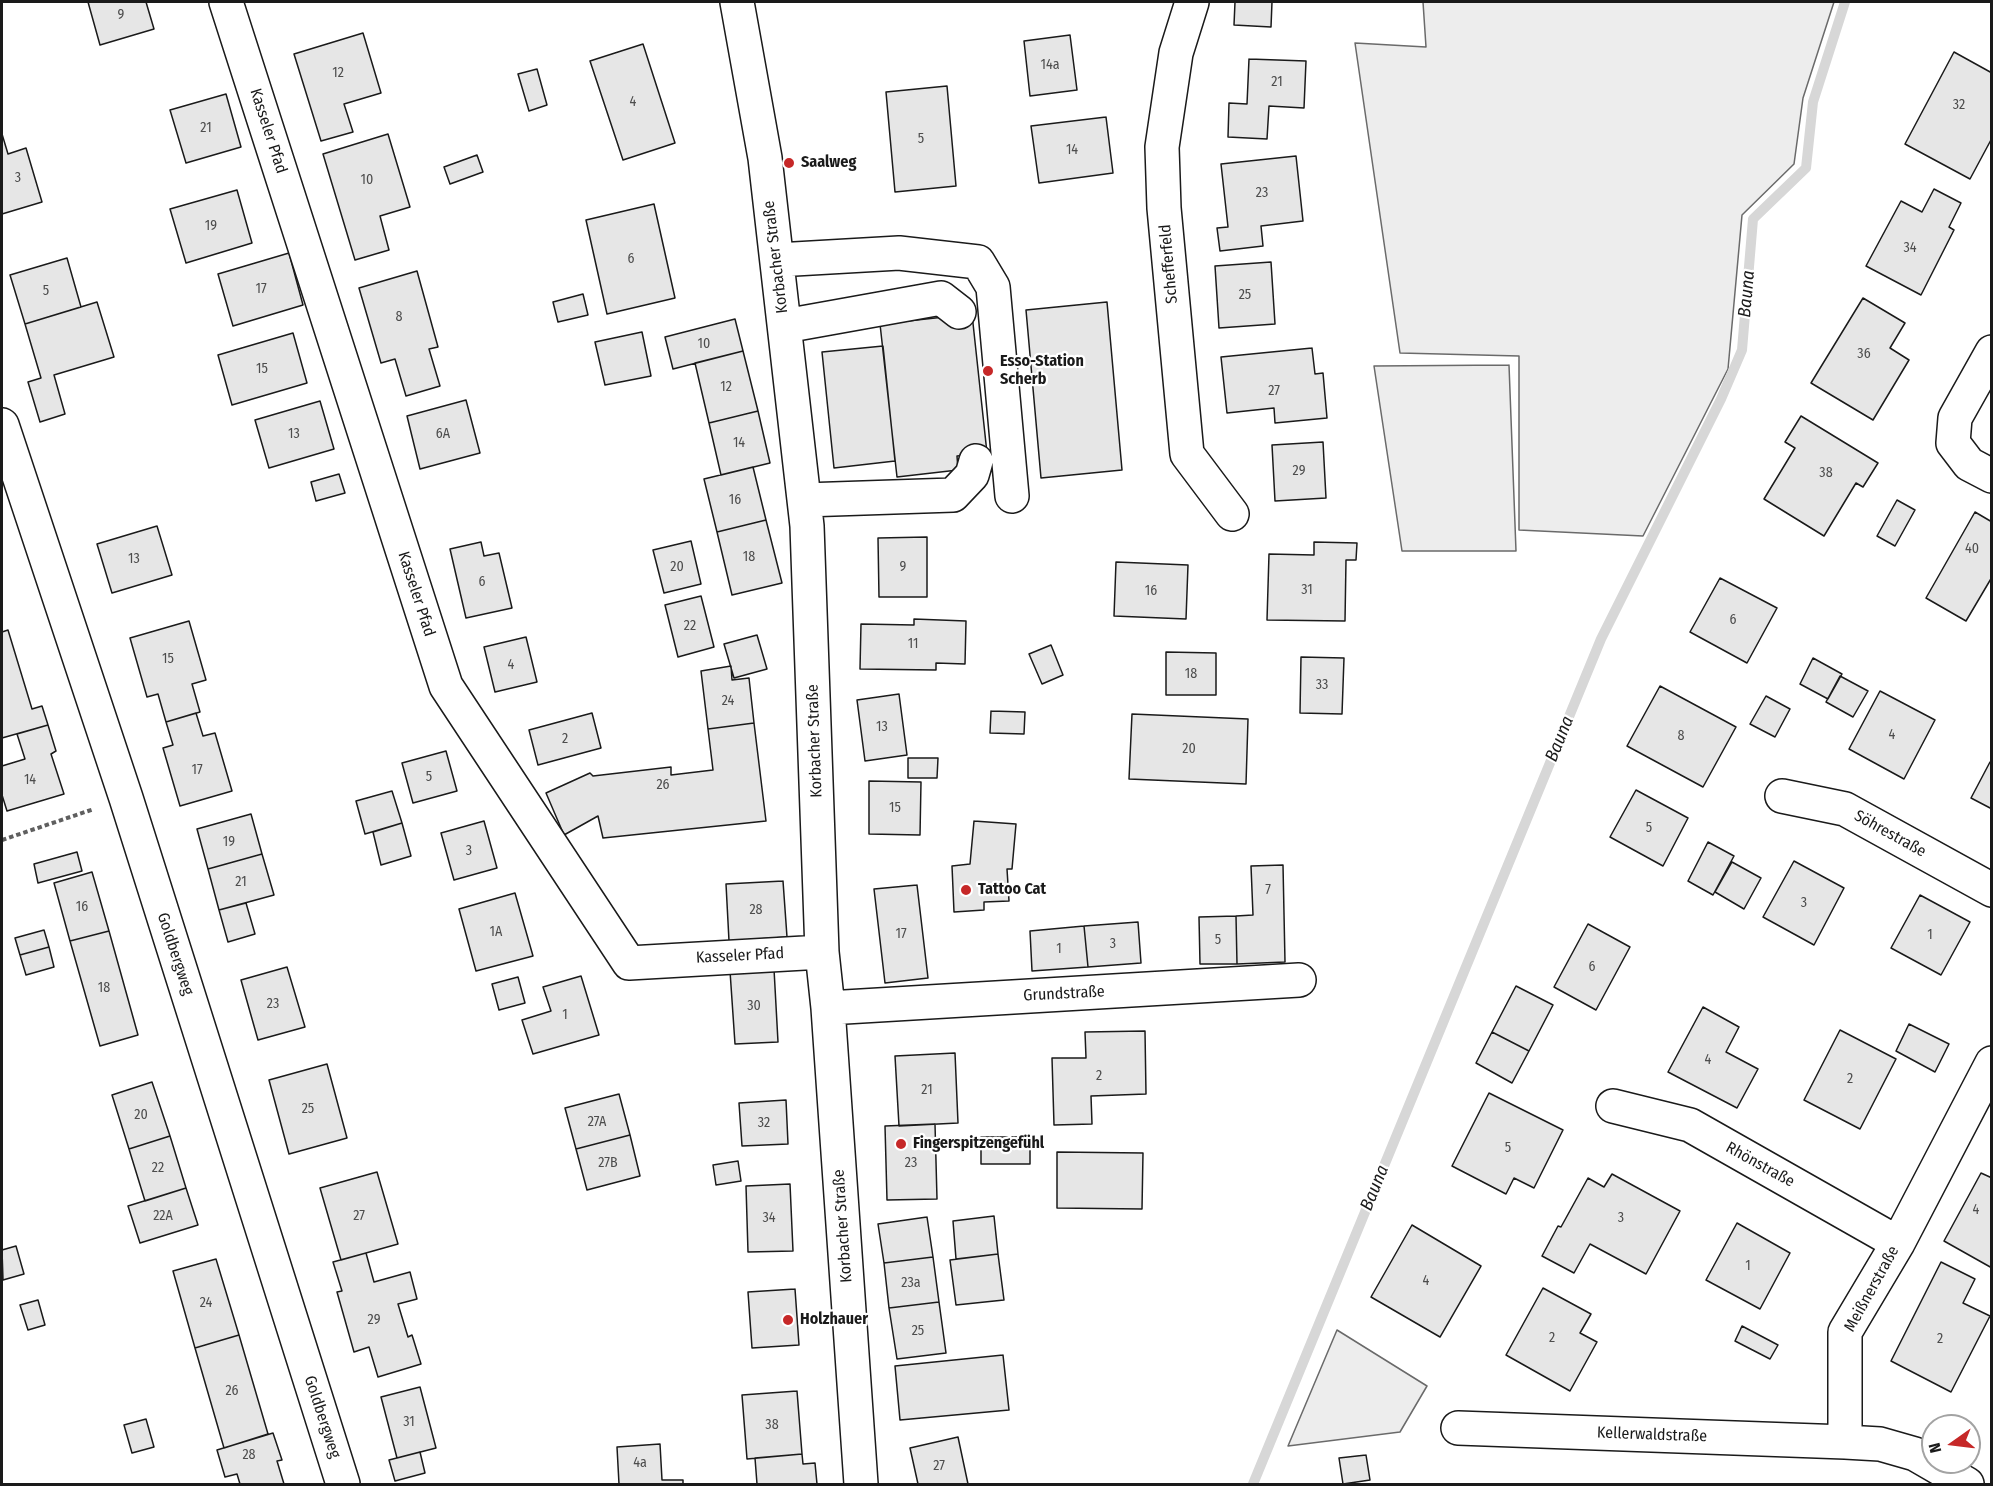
<!DOCTYPE html>
<html>
<head>
<meta charset="utf-8">
<style>
  body { margin:0 }
  #map { position:relative; width:1993px; height:1486px; overflow:hidden; background:#fff; font-family:"Fira Sans Condensed",sans-serif }
  canvas { display:block }
  .frame { position:absolute; inset:0; border:3px solid #1a1a1a; pointer-events:none }
  .north { position:absolute; left:1921px; top:1414px; width:60px; height:60px; box-sizing:border-box; background:#fff; border:2px solid #a3a3a3; border-radius:50%; rotate:256deg; font-size:16px; font-weight:700; line-height:24px; text-align:center; color:#1a1a1a }
  .north::after { content:''; display:block; margin:auto; width:21px; height:27px; background:#c62828; clip-path:polygon(50% 0,100% 100%,50% 72%,0 100%) }
</style>
</head>
<body>
<div id="map">
<canvas width="1993" height="1486"></canvas>
<div class="frame"></div>
<div class="north">N</div>
</div>
<script>
const ctx = document.querySelector('canvas').getContext('2d');
ctx.lineJoin = 'round';
function fill(path, color) {
  ctx.fillStyle = color;
  ctx.fill(path, 'evenodd');
}
function poly(rows) {
  const path = new Path2D();
  for (const r of rows) {
    path.moveTo(r[0], r[1]);
    for (let i = 2; i < r.length; i += 2) path.lineTo(r[i], r[i + 1]);
  }
  return path;
}
function stroke(path, color, width, dash) {
  ctx.strokeStyle = color;
  ctx.lineWidth = width;
  ctx.lineCap = dash ? 'butt' : 'round';
  ctx.setLineDash(dash || []);
  ctx.stroke(path);
}
function label(font, color, halo, rows, align = 'center') {
  ctx.font = font + ' "Fira Sans Condensed",sans-serif';
  ctx.lineWidth = 4.5;
  ctx.setLineDash([]);
  ctx.textBaseline = 'middle';
  ctx.strokeStyle = halo;
  ctx.fillStyle = color;
  for (const [text, x, y, turn = 0] of rows) {
    ctx.save();
    ctx.translate(x, y);
    ctx.rotate((+turn || 0) * Math.PI / 180);
    ctx.textAlign = isNaN(turn) ? turn : align;
    if (halo) ctx.strokeText(text, 0, 0);
    ctx.fillText(text, 0, 0);
    ctx.restore();
  }
}
const built = poly([
  [1423,2,1834,2,1803,98,1794,164,1742,215,1728,369,1643,536,1519,530,1519,356,1400,353,1355,43,1426,47,1423,2],
  [1509,365,1516,551,1402,551,1374,366,1509,365],
  [1337,1330,1427,1386,1400,1432,1288,1446,1337,1330]
]);
fill(built, '#ededed');
stroke(built, '#6a6a6a', 1.5);
stroke(poly([
  [1253,1484,1601,639,1721,399,1742,350,1753,219,1806,168,1813,102,1845,2]
]), '#d7d7d7', 10);
const building = poly([
  [88,2,146,2,154,29,100,45,88,2],
  [1235,2,1272,2,1271,27,1234,25,1235,2],
  [363,33,381,93,344,104,353,132,321,141,294,54,363,33],
  [1070,35,1077,90,1030,96,1024,41,1070,35],
  [643,44,675,143,623,160,590,61,643,44],
  [1954,52,1992,73,1992,138,1970,179,1905,144,1954,52],
  [1249,59,1306,61,1304,108,1269,106,1267,139,1228,137,1229,103,1247,104,1249,59],
  [537,69,547,105,529,111,518,74,537,69],
  [947,86,956,186,895,192,886,92,947,86],
  [226,94,241,147,186,163,170,110,226,94],
  [1106,117,1113,173,1039,183,1031,126,1106,117],
  [2,134,8,154,26,148,42,202,2,214,2,134],
  [388,134,410,207,380,216,389,250,355,260,323,154,388,134],
  [477,155,483,172,450,184,444,167,477,155],
  [1296,156,1303,221,1261,226,1263,246,1220,251,1217,228,1228,227,1221,164,1296,156],
  [1934,189,1961,203,1949,227,1954,230,1921,295,1866,266,1901,201,1922,212,1934,189],
  [237,190,252,243,186,263,170,209,237,190],
  [654,204,675,298,607,314,586,220,654,204],
  [289,253,303,305,233,326,218,274,289,253],
  [67,258,81,307,25,324,10,275,67,258],
  [1271,262,1275,324,1219,328,1215,266,1271,262],
  [417,271,438,347,429,349,440,386,406,396,395,359,381,363,359,288,417,271],
  [583,294,588,315,558,322,553,302,583,294],
  [1863,298,1905,323,1890,348,1909,360,1873,420,1811,383,1863,298],
  [97,302,114,357,54,375,65,414,40,422,28,382,41,378,25,324,97,302],
  [1107,302,1122,470,1041,478,1026,310,1107,302],
  [972,314,987,453,957,456,958,470,897,477,880,324,972,314],
  [735,319,743,351,673,369,665,337,735,319],
  [642,332,651,376,605,385,595,342,642,332],
  [293,333,307,383,232,405,218,355,293,333],
  [883,346,895,461,834,468,822,352,883,346],
  [1312,348,1315,374,1323,373,1327,418,1275,423,1274,408,1227,413,1221,357,1312,348],
  [743,351,758,411,709,423,695,363,743,351],
  [466,400,480,453,420,469,407,416,466,400],
  [320,401,334,449,269,468,255,420,320,401],
  [758,411,770,463,721,475,709,423,758,411],
  [1801,416,1878,463,1863,487,1856,483,1824,536,1764,499,1795,448,1785,442,1801,416],
  [1323,442,1326,498,1275,501,1272,445,1323,442],
  [753,467,766,520,717,532,704,479,753,467],
  [339,474,345,493,316,501,311,482,339,474],
  [1897,500,1915,510,1895,546,1877,536,1897,500],
  [1975,512,1992,522,1992,577,1966,621,1926,598,1975,512],
  [766,520,782,583,732,595,717,532,766,520],
  [157,526,172,575,112,593,97,544,157,526],
  [927,537,927,597,879,597,878,538,927,537],
  [691,541,701,584,664,593,653,550,691,541],
  [481,542,484,556,499,553,512,608,466,618,450,549,481,542],
  [1314,542,1357,543,1356,560,1346,560,1345,621,1267,620,1269,554,1314,555,1314,542],
  [1116,562,1188,565,1186,619,1114,616,1116,562],
  [1720,578,1777,608,1747,663,1690,632,1720,578],
  [701,596,714,647,678,657,665,605,701,596],
  [914,619,966,621,965,664,936,663,936,670,860,669,861,624,914,625,914,619],
  [189,621,206,680,192,684,200,712,166,722,158,694,147,697,130,638,189,621],
  [8,630,32,709,42,706,48,725,2,738,2,632,8,630],
  [757,635,767,669,734,678,724,644,757,635],
  [526,637,537,682,495,692,484,647,526,637],
  [1051,645,1063,675,1042,684,1029,654,1051,645],
  [1166,652,1216,653,1216,695,1166,695,1166,652],
  [1301,657,1344,658,1342,714,1300,713,1301,657],
  [1813,658,1842,674,1828,699,1800,684,1813,658],
  [731,666,732,680,749,678,754,723,708,729,701,671,731,666],
  [1840,676,1868,691,1853,717,1826,702,1840,676],
  [1660,686,1736,727,1703,787,1627,746,1660,686],
  [1880,691,1935,720,1904,779,1849,749,1880,691],
  [899,694,907,755,865,761,857,700,899,694],
  [1766,696,1790,709,1775,737,1750,724,1766,696],
  [991,711,1025,712,1024,734,990,733,991,711],
  [196,713,203,736,215,733,232,791,180,806,163,748,173,745,166,722,196,713],
  [592,713,601,748,538,765,529,730,592,713],
  [1132,714,1248,719,1246,784,1129,779,1132,714],
  [754,723,766,821,603,838,598,816,564,835,546,793,590,773,593,776,671,767,671,775,713,770,708,729,754,723],
  [48,725,56,751,51,754,64,794,7,811,2,795,2,766,25,759,17,734,48,725],
  [446,751,457,791,413,803,402,763,446,751],
  [908,758,938,758,937,778,908,778,908,758],
  [1990,762,1992,763,1992,809,1971,798,1990,762],
  [869,781,921,782,920,835,869,834,869,781],
  [1636,790,1688,818,1663,866,1610,837,1636,790],
  [392,791,402,823,365,834,356,801,392,791],
  [251,814,262,854,208,869,197,829,251,814],
  [484,821,497,868,454,880,441,833,484,821],
  [974,821,1016,824,1012,869,1007,869,1009,901,984,902,984,910,954,912,952,866,970,864,974,821],
  [402,823,411,856,381,865,373,832,402,823],
  [1708,842,1734,856,1713,895,1688,881,1708,842],
  [77,852,82,871,38,883,34,864,77,852],
  [262,854,274,895,219,910,208,869,262,854],
  [1794,861,1844,888,1814,945,1763,917,1794,861],
  [1732,862,1761,878,1744,909,1715,892,1732,862],
  [1283,865,1285,962,1237,964,1236,916,1253,915,1251,866,1283,865],
  [92,872,109,931,70,941,54,883,92,872],
  [783,881,787,937,729,941,726,884,783,881],
  [917,885,928,978,885,983,874,889,917,885],
  [515,893,533,956,476,971,459,909,515,893],
  [1920,895,1970,922,1941,975,1891,948,1920,895],
  [246,903,255,934,228,942,219,910,246,903],
  [1236,916,1237,964,1200,964,1199,917,1236,916],
  [1138,922,1141,963,1088,967,1084,926,1138,922],
  [1588,924,1630,947,1596,1010,1554,987,1588,924],
  [1084,926,1088,967,1032,971,1030,931,1084,926],
  [44,930,49,947,20,955,15,938,44,930],
  [109,931,138,1035,100,1046,70,941,109,931],
  [49,947,54,967,26,975,20,955,49,947],
  [287,967,305,1027,258,1040,241,980,287,967],
  [774,969,778,1042,735,1044,730,971,774,969],
  [581,976,599,1035,533,1054,522,1020,551,1011,543,987,581,976],
  [518,977,525,1003,499,1010,492,984,518,977],
  [1516,986,1553,1005,1529,1051,1492,1032,1516,986],
  [1703,1007,1739,1027,1726,1052,1758,1069,1737,1108,1668,1072,1703,1007],
  [1909,1024,1949,1044,1935,1072,1896,1051,1909,1024],
  [1840,1030,1896,1059,1860,1129,1804,1100,1840,1030],
  [1145,1031,1146,1094,1091,1096,1092,1124,1054,1125,1052,1058,1086,1058,1085,1032,1145,1031],
  [1492,1032,1529,1051,1512,1083,1476,1063,1492,1032],
  [955,1053,958,1123,899,1126,895,1056,955,1053],
  [327,1064,347,1138,289,1154,269,1080,327,1064],
  [152,1082,170,1136,129,1149,112,1095,152,1082],
  [1489,1093,1563,1130,1534,1188,1514,1178,1506,1194,1452,1166,1489,1093],
  [619,1094,630,1135,576,1149,565,1108,619,1094],
  [786,1100,788,1144,742,1146,739,1103,786,1100],
  [935,1124,937,1199,887,1200,885,1126,935,1124],
  [630,1135,640,1176,587,1190,576,1149,630,1135],
  [170,1136,186,1188,145,1201,129,1149,170,1136],
  [981,1137,1030,1137,1030,1164,981,1164,981,1137],
  [1057,1152,1143,1153,1142,1209,1057,1208,1057,1152],
  [738,1161,741,1181,716,1185,713,1165,738,1161],
  [377,1172,398,1244,341,1260,320,1188,377,1172],
  [1981,1173,1992,1178,1992,1268,1944,1241,1981,1173],
  [1612,1174,1680,1211,1646,1274,1590,1244,1574,1273,1542,1256,1558,1226,1561,1227,1588,1178,1604,1187,1612,1174],
  [790,1184,793,1251,748,1252,746,1186,790,1184],
  [186,1188,198,1225,140,1243,128,1206,186,1188],
  [994,1216,998,1254,956,1259,953,1221,994,1216],
  [927,1217,933,1257,884,1263,878,1224,927,1217],
  [1737,1223,1790,1253,1760,1309,1706,1280,1737,1223],
  [1412,1225,1481,1266,1440,1337,1371,1297,1412,1225],
  [16,1246,24,1274,3,1280,2,1250,16,1246],
  [366,1253,374,1282,410,1272,417,1299,398,1304,408,1337,412,1335,421,1364,378,1377,369,1347,354,1352,337,1292,342,1291,333,1262,366,1253],
  [998,1254,1004,1300,956,1305,950,1260,998,1254],
  [933,1257,939,1302,889,1308,884,1263,933,1257],
  [216,1259,239,1335,195,1348,173,1271,216,1259],
  [1941,1262,1975,1279,1963,1303,1990,1316,1951,1392,1891,1361,1941,1262],
  [1543,1288,1591,1314,1580,1333,1597,1342,1570,1391,1506,1355,1543,1288],
  [795,1289,799,1345,752,1348,748,1292,795,1289],
  [38,1300,45,1325,28,1330,20,1305,38,1300],
  [939,1302,946,1353,897,1359,889,1308,939,1302],
  [1742,1326,1778,1345,1770,1359,1735,1341,1742,1326],
  [239,1335,268,1434,224,1448,195,1348,239,1335],
  [1003,1355,1009,1410,900,1420,895,1366,1003,1355],
  [420,1387,436,1448,397,1458,381,1397,420,1387],
  [797,1391,802,1454,747,1459,742,1395,797,1391],
  [146,1419,154,1447,132,1453,124,1425,146,1419],
  [273,1433,282,1460,277,1461,284,1484,240,1484,237,1474,225,1477,217,1450,273,1433],
  [958,1437,968,1484,918,1484,910,1448,958,1437],
  [660,1444,662,1480,683,1480,683,1484,619,1484,617,1447,660,1444],
  [420,1452,425,1473,395,1481,389,1460,420,1452],
  [802,1454,803,1464,815,1463,817,1484,757,1484,755,1458,802,1454],
  [1366,1455,1370,1480,1343,1484,1339,1458,1366,1455]
]);
fill(building, '#e6e6e6');
stroke(building, '#1a1a1a', 1.5);
const minor = poly([
  [226,2,446,686,629,963,822,952],
  [737,2,765,158,807,526,822,952,828,1008,861,1484],
  [1192,2,1176,53,1162,147,1164,208,1187,454,1232,514],
  [777,260,899,253,978,262,993,287,1012,496],
  [785,326,941,298,959,312],
  [1992,352,1955,418,1953,443,1969,464,1992,476],
  [2,425,126,798,343,1484],
  [804,500,953,495,972,475,976,461],
  [1782,796,1845,809,1992,890],
  [828,1008,1299,980],
  [1613,1106,1690,1125,1898,1243],
  [1458,1428,1845,1442],
  [1967,1484,1915,1454,1880,1444,1845,1442,1845,1332,1898,1243,1992,1063]
]);
stroke(minor, '#1a1a1a', 36);
stroke(poly([
  [2,840,94,809]
]), '#5f5f5f', 4, [4.5, 3]);
stroke(minor, '#fff', 33);
for (const [x, y, r, color] of [
  [789,163,6,"#c62828"],
  [988,371,6,"#c62828"],
  [966,890,6,"#c62828"],
  [901,1144,6,"#c62828"],
  [788,1320,6,"#c62828"]
]) {
  const dot = new Path2D();
  dot.arc(x, y, r, 0, 2 * Math.PI);
  ctx.fillStyle = color;
  ctx.fill(dot);
  stroke(dot, '#fff', 2);
}
label('14px', '#4d4d4d', null, [
  ["9",121,15],
  ["14a",1050,65],
  ["12",338,73],
  ["21",1277,82],
  ["4",633,102],
  ["32",1959,105],
  ["21",206,128],
  ["5",921,139],
  ["14",1072,150],
  ["3",18,178],
  ["10",367,180],
  ["23",1262,193],
  ["19",211,226],
  ["34",1910,248],
  ["6",631,259],
  ["17",261,289],
  ["5",46,291],
  ["25",1245,295],
  ["8",399,317],
  ["10",704,344],
  ["36",1864,354],
  ["15",262,369],
  ["12",726,387],
  ["27",1274,391],
  ["13",294,434],
  ["6A",443,434],
  ["14",739,443],
  ["29",1299,471],
  ["38",1826,473],
  ["16",735,500],
  ["40",1972,549],
  ["18",749,557],
  ["13",134,559],
  ["20",677,567],
  ["9",903,567],
  ["6",482,582],
  ["31",1307,590],
  ["16",1151,591],
  ["6",1733,620],
  ["22",690,626],
  ["11",913,644],
  ["15",168,659],
  ["4",511,665],
  ["18",1191,674],
  ["33",1322,685],
  ["24",728,701],
  ["13",882,727],
  ["4",1892,735],
  ["8",1681,736],
  ["2",565,739],
  ["20",1189,749],
  ["17",197,770],
  ["5",429,777],
  ["14",30,780],
  ["26",663,785],
  ["15",895,808],
  ["5",1649,828],
  ["19",229,842],
  ["3",469,851],
  ["21",241,882],
  ["7",1268,890],
  ["3",1804,903],
  ["16",82,907],
  ["28",756,910],
  ["1A",496,932],
  ["17",901,934],
  ["1",1930,935],
  ["5",1218,940],
  ["3",1113,944],
  ["1",1059,949],
  ["6",1592,967],
  ["18",104,988],
  ["23",273,1004],
  ["30",754,1006],
  ["1",565,1015],
  ["4",1708,1060],
  ["2",1099,1076],
  ["2",1850,1079],
  ["21",927,1090],
  ["25",308,1109],
  ["20",141,1115],
  ["27A",597,1122],
  ["32",764,1123],
  ["5",1508,1148],
  ["27B",608,1163],
  ["23",911,1163],
  ["22",158,1168],
  ["4",1976,1210],
  ["22A",163,1216],
  ["27",359,1216],
  ["34",769,1218],
  ["3",1621,1218],
  ["1",1748,1266],
  ["4",1426,1281],
  ["23a",911,1283],
  ["24",206,1303],
  ["29",374,1320],
  ["25",918,1331],
  ["2",1552,1338],
  ["2",1940,1339],
  ["26",232,1391],
  ["31",409,1422],
  ["38",772,1425],
  ["28",249,1455],
  ["4a",640,1463],
  ["27",939,1466]
]);
label('16px', '#1a1a1a', '#fff', [
  ["Kasseler Pfad",268,131,72],
  ["Korbacher Straße",776,257,-97],
  ["Schefferfeld",1169,264,-95],
  ["Kasseler Pfad",416,594,72],
  ["Korbacher Straße",815,741,-92],
  ["Söhrestraße",1890,834,29],
  ["Goldbergweg",175,954,72],
  ["Kasseler Pfad",740,956,-3],
  ["Grundstraße",1064,994,-3],
  ["Rhönstraße",1760,1165,29],
  ["Korbacher Straße",843,1226,-94],
  ["Meißnerstraße",1872,1289,-61],
  ["Goldbergweg",322,1417,72],
  ["Kellerwaldstraße",1652,1435,2]
]);
label('bold 16px', '#1a1a1a', '#fff', [
  ["Saalweg",801,163],
  ["Esso-Station",1000,362],
  ["Scherb",1000,380],
  ["Tattoo Cat",978,890],
  ["Fingerspitzengefühl",913,1144],
  ["Holzhauer",800,1320]
], 'left');
label('italic 18px', '#1a1a1a', '#fff', [
  ["Bauna",1747,294,-85],
  ["Bauna",1560,739,-68],
  ["Bauna",1375,1188,-68]
]);
</script>
</body>
</html>
